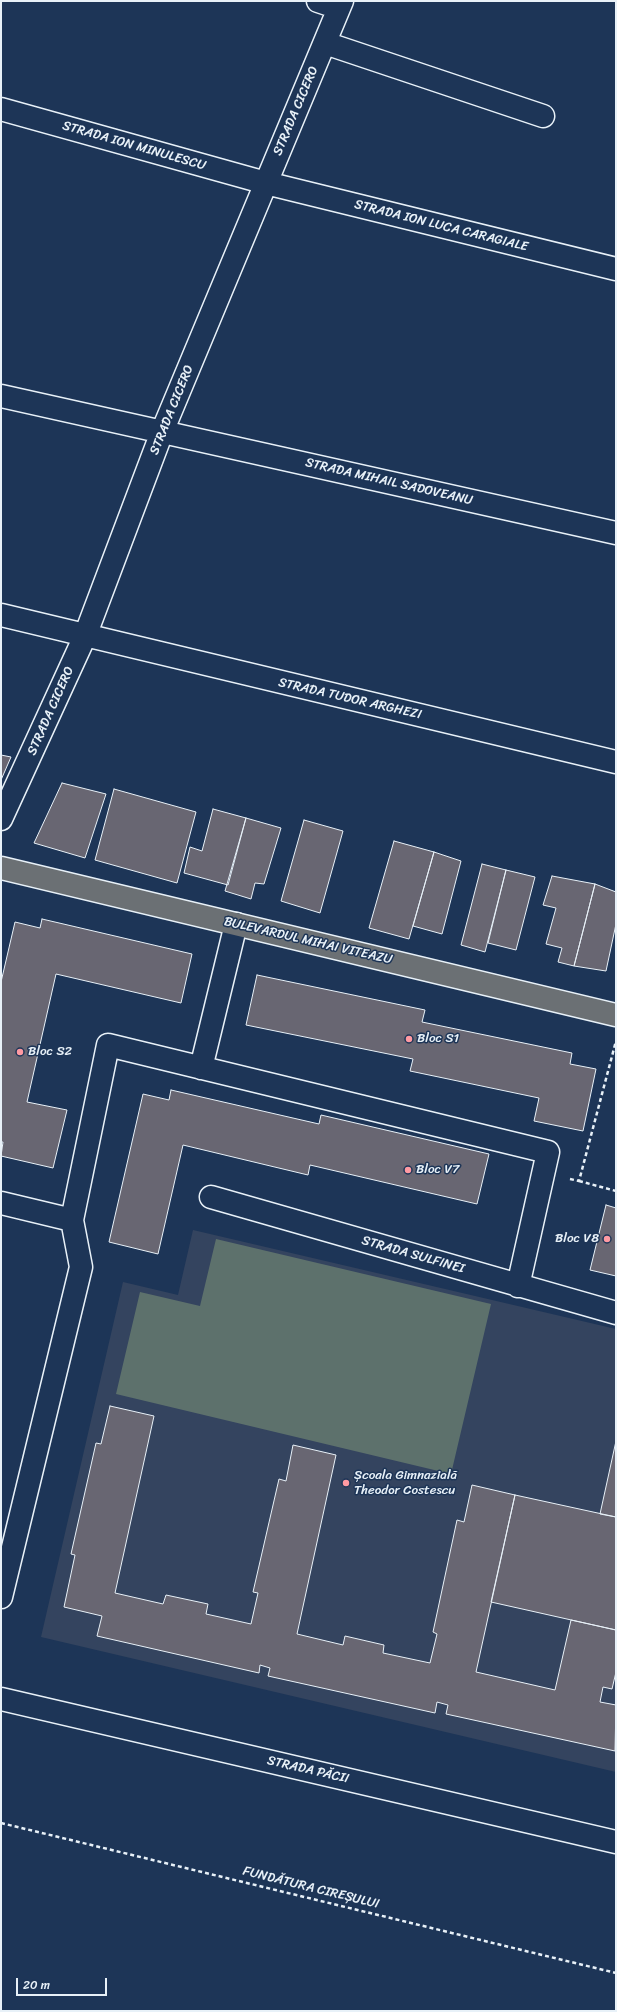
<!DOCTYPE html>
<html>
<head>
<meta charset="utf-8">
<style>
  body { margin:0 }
  #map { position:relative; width:617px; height:2012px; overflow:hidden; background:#1d3557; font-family:Sriracha,sans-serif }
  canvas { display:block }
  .frame { position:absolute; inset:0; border:2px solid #e8f1f8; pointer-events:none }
  .scale { position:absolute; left:16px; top:1978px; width:91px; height:18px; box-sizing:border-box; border:2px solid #e8f1f8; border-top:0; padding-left:5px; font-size:12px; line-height:14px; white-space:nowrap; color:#e8f1f8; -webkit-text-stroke:3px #1d3557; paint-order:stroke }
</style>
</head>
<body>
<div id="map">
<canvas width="617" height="2012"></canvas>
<div class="frame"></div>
<div class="scale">20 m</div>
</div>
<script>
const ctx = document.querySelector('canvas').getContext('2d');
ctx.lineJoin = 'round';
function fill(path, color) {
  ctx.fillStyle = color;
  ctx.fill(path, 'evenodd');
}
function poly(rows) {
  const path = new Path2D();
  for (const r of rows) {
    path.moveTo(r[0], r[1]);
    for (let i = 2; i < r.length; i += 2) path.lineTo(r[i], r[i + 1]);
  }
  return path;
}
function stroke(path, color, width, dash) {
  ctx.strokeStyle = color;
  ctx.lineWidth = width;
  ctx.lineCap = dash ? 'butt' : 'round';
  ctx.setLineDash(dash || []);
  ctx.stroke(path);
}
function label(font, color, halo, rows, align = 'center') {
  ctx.font = font + ' Sriracha,sans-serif';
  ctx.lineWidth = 3;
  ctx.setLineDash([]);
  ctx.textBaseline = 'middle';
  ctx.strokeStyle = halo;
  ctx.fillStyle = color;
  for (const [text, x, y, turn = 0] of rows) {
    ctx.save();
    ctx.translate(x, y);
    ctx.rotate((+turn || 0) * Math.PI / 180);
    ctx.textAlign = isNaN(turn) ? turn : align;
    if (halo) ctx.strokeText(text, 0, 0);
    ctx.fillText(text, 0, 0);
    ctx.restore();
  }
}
fill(poly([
  [193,1230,616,1329,616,1772,41,1637,123,1282,178,1295]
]), '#34445f');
fill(poly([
  [216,1239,491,1304,451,1474,116,1394,140,1292,200,1306]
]), '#5d716c');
const building = poly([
  [1,755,11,757,1,780,1,755],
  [62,783,106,794,85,858,34,843,62,783],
  [114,789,196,812,177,883,95,860,114,789],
  [213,809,246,818,228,885,184,873,190,847,202,851,213,809],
  [246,818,281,828,264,884,255,883,251,899,225,891,246,818],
  [304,820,343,831,320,913,281,901,304,820],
  [394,841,434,852,409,939,369,928,394,841],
  [434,852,461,861,442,934,413,926,434,852],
  [482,864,506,870,485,952,461,945,482,864],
  [506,870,535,877,516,950,488,943,506,870],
  [552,876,595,884,574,966,558,962,562,948,546,944,556,908,543,905,552,876],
  [595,884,616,892,616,924,606,971,574,966,595,884],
  [42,919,192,954,181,1003,56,974,27,1102,67,1110,53,1168,1,1156,3,1142,1,1142,1,982,15,922,40,928,42,919],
  [257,975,425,1010,422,1022,572,1053,570,1064,596,1069,583,1131,534,1121,539,1098,410,1071,413,1059,246,1025,257,975],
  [171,1090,319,1124,321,1115,489,1154,477,1204,310,1165,308,1175,183,1145,158,1254,109,1242,143,1094,169,1100,171,1090],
  [606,1205,616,1208,616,1276,590,1270,606,1205],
  [110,1406,154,1416,115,1593,163,1604,166,1595,208,1604,206,1614,251,1624,258,1593,253,1592,279,1479,286,1481,293,1445,336,1455,297,1634,343,1645,345,1636,384,1645,383,1653,430,1663,437,1634,433,1632,457,1520,464,1522,472,1485,515,1495,476,1672,555,1690,571,1620,616,1630,616,1672,612,1689,603,1687,600,1702,616,1705,615,1751,446,1714,448,1705,437,1702,435,1713,268,1676,270,1668,260,1665,259,1673,97,1636,102,1616,64,1607,75,1555,71,1554,96,1443,101,1444,110,1406],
  [616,1441,616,1517,600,1514,616,1441],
  [515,1495,616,1517,616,1630,491,1602,515,1495]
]);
fill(building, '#686672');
stroke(building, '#e8f1f8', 1);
const minor = poly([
  [318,1,339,8],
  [325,43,543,116],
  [1,109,266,183,616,269],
  [1,396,616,533],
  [1,615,616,762],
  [1,819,85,636,162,432,342,1],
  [201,1068,236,924],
  [211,1197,616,1313],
  [1,1203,72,1220,81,1267,1,1597],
  [72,1220,108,1045,548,1152,518,1286],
  [1,1699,616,1842]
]);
const major = poly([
  [1,868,616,1015]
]);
stroke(minor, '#e8f1f8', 25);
stroke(major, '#e8f1f8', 25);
stroke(poly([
  [570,1179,579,1181,616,1041],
  [579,1181,616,1191],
  [1,1823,616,1973]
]), '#e8f1f8', 2.5, [4, 3]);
stroke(minor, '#1d3557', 22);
stroke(major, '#6b7074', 22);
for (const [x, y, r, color] of [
  [409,1039,4,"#ff9aa2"],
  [20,1052,4,"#ff9aa2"],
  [408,1170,4,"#ff9aa2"],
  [607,1239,4,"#ff9aa2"],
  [346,1483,4,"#ff9aa2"]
]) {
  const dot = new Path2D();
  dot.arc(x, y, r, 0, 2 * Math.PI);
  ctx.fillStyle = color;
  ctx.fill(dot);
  stroke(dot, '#1d3557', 1.5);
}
label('13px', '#e8f1f8', '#1d3557', [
  ["STRADA CICERO",296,111,-67],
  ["STRADA ION MINULESCU",134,146,16],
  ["STRADA ION LUCA CARAGIALE",441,226,14],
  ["STRADA CICERO",172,410,-68],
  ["STRADA MIHAIL SADOVEANU",389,482,13],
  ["STRADA TUDOR ARGHEZI",350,699,13],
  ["STRADA CICERO",51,711,-66],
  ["BULEVARDUL MIHAI VITEAZU",308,941,13],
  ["STRADA SULFINEI",413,1255,16],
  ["STRADA PĂCII",308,1770,13],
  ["FUNDĂTURA CIREȘULUI",311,1888,14]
]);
label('13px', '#e8f1f8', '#1d3557', [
  ["Bloc S1",417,1039],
  ["Bloc S2",28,1052],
  ["Bloc V7",416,1170],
  ["Bloc V8",599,1239,"right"],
  ["Școala Gimnazială",354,1476],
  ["Theodor Costescu",354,1491]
], 'left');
</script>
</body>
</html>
